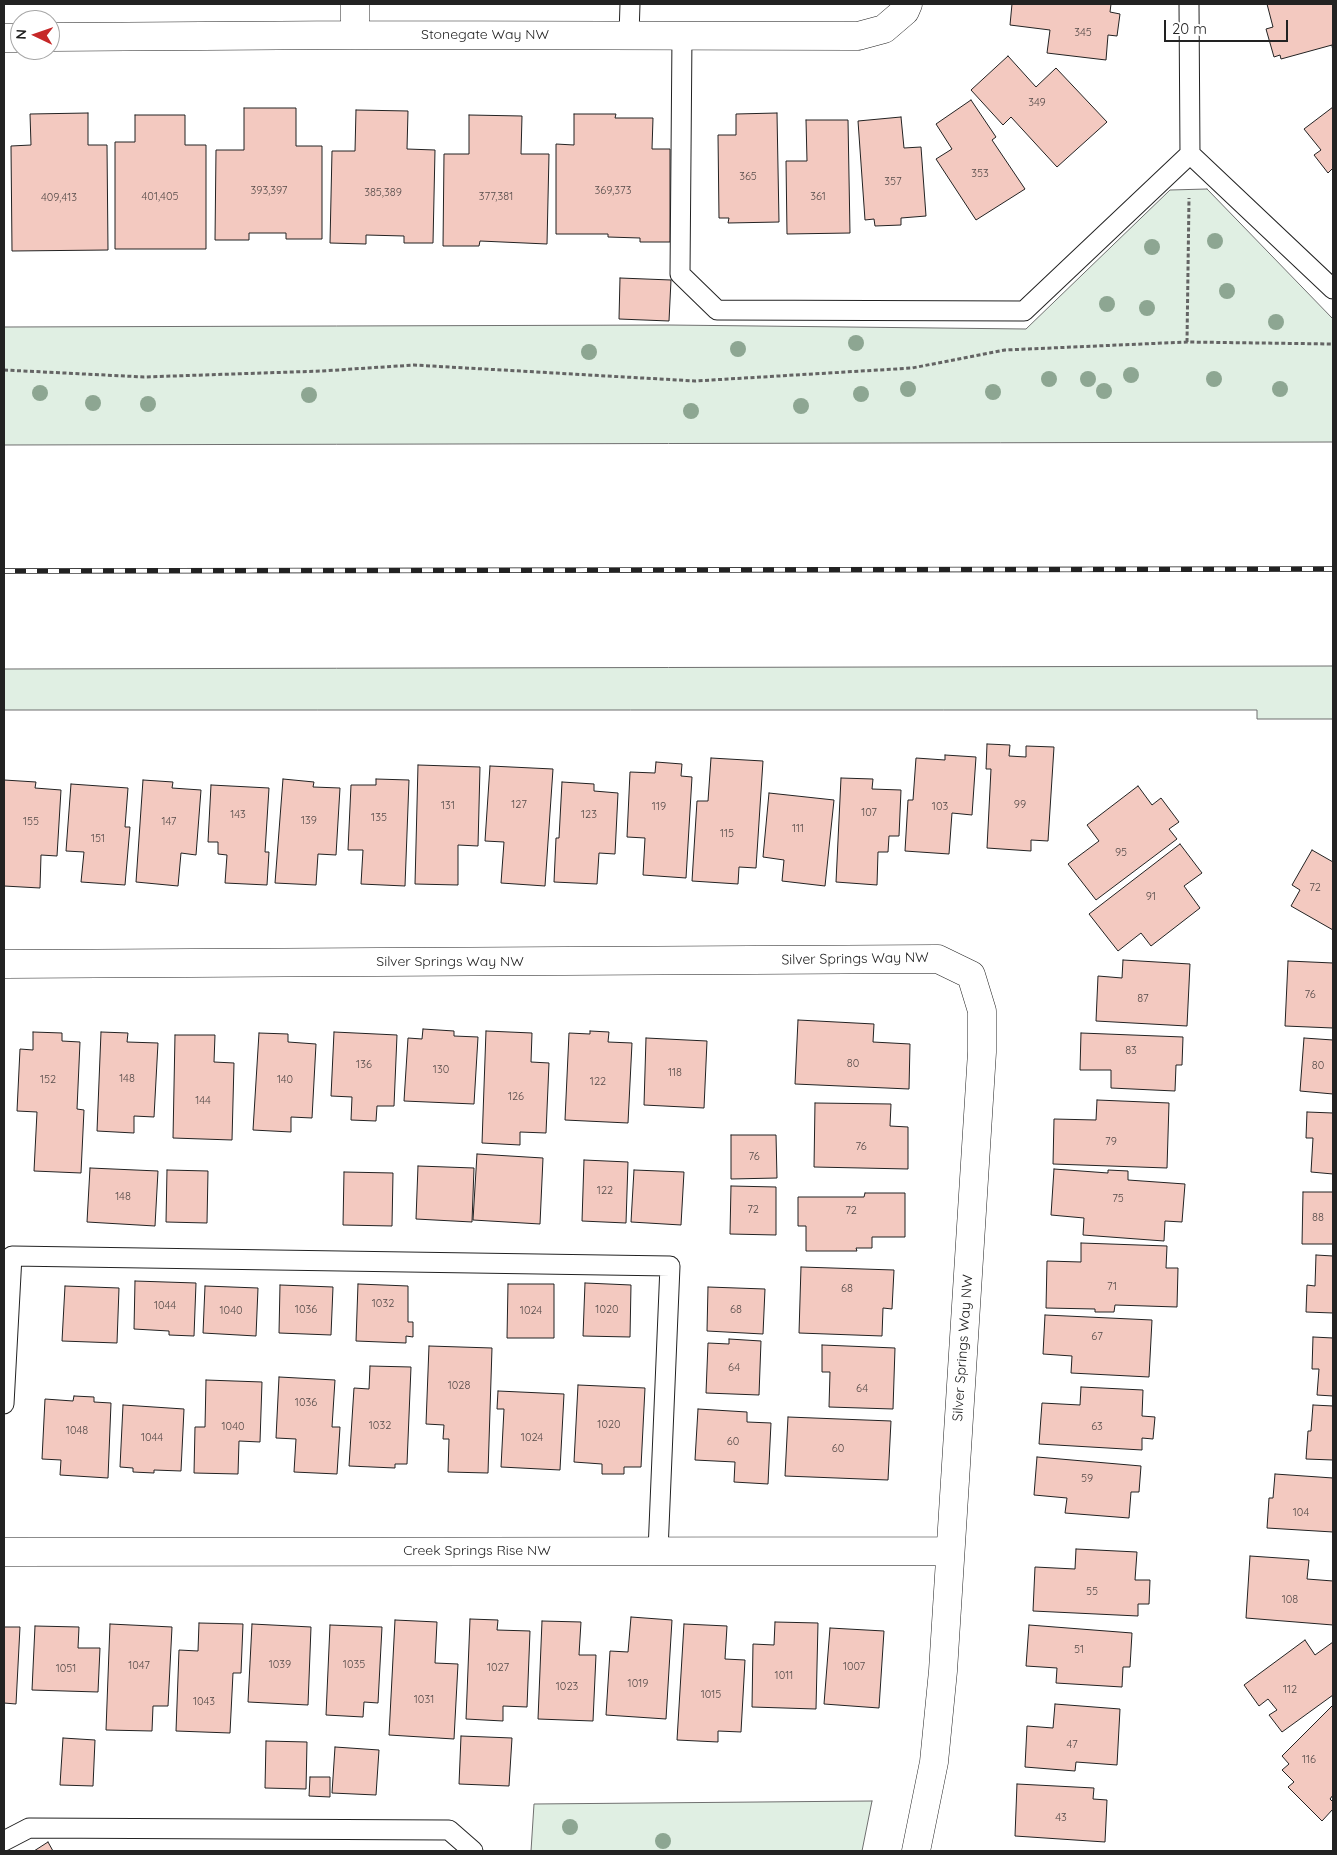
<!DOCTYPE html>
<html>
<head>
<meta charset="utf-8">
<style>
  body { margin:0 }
  #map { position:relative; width:1337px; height:1855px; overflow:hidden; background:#fff; font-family:Quicksand,sans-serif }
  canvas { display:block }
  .frame { position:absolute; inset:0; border:5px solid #222; pointer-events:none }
  .north { position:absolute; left:10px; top:10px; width:50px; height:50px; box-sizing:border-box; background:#fff; border:1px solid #a7a7a7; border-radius:50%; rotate:273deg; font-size:14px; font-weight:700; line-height:20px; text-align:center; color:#222 }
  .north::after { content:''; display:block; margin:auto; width:18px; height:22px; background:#c62828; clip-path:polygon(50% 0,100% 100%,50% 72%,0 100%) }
  .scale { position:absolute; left:1164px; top:20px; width:124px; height:22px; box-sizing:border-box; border:2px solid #222; border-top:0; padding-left:6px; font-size:15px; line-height:18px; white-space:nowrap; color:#222; -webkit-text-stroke:4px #fff; paint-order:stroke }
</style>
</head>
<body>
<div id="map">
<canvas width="1337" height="1855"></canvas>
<div class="frame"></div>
<div class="north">N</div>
<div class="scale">20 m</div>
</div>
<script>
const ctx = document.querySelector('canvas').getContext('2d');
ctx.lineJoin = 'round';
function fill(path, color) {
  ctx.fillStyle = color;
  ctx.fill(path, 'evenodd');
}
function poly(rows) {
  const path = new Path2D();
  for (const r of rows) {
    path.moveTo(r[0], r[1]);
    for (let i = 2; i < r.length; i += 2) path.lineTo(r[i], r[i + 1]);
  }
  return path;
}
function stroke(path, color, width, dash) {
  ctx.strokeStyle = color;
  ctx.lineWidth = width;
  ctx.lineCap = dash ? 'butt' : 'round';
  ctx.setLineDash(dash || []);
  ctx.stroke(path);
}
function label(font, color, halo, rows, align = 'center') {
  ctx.font = font + ' Quicksand,sans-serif';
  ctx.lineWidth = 4;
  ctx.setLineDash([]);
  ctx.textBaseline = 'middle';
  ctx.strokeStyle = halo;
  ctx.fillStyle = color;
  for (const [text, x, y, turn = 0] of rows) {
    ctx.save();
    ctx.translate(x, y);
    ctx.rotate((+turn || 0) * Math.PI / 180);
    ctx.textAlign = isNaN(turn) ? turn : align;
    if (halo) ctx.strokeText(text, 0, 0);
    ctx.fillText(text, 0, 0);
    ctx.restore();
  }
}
const green = poly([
  [1207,189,1333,319,1333,442,4,445,4,327,669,325,1026,329,1170,190,1207,189],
  [1333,666,1333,719,1257,719,1257,710,4,710,4,669,1333,666],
  [872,1801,862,1851,531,1851,534,1804,872,1801]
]);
fill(green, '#e0efe3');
stroke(green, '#6f6f6f', 1);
const building = poly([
  [1012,4,1111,4,1110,12,1120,14,1117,36,1108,35,1106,60,1047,53,1050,30,1010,25,1012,4],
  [1267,4,1333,4,1333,52,1332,45,1281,59,1280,55,1274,57,1266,29,1273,27,1267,4],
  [1008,56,1036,87,1056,68,1107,122,1057,167,1011,117,1003,125,971,90,1008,56],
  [971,100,996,137,992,140,1025,189,976,220,936,159,952,149,936,124,971,100],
  [1333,107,1333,168,1328,173,1314,155,1321,150,1304,129,1333,107],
  [244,108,296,108,296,146,322,146,322,239,286,239,286,233,249,233,249,240,215,240,216,150,244,150,244,108],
  [356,110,408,111,407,149,435,150,433,243,404,243,404,236,366,235,366,244,330,243,332,151,355,151,356,110],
  [88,113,88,145,107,145,108,250,12,251,11,146,31,145,30,114,88,113],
  [777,113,779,222,728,223,729,218,719,218,718,135,736,135,736,114,777,113],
  [574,114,616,114,615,118,653,118,652,149,670,149,670,242,640,242,640,238,608,237,608,234,556,234,556,144,574,145,574,114],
  [135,115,185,115,185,145,206,145,206,249,115,249,115,142,135,142,135,115],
  [469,115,522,116,521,154,549,154,547,244,480,241,479,246,443,246,444,154,469,154,469,115],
  [901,117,904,148,921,147,926,216,901,218,901,225,875,226,874,219,865,220,858,121,901,117],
  [806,120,848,120,850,233,787,234,786,161,807,161,806,120],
  [620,278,671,280,669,321,619,319,620,278],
  [987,744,1010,745,1009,756,1026,757,1026,746,1054,747,1048,841,1031,840,1031,851,987,848,991,769,986,769,987,744],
  [945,755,976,757,972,815,952,813,949,854,905,851,908,800,913,800,916,758,945,760,945,755],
  [711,758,763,761,756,868,739,867,738,884,692,881,697,801,708,801,711,758],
  [656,762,682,764,681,776,692,777,686,878,643,875,645,838,627,837,630,772,655,773,656,762],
  [418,765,480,767,478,846,458,845,458,885,415,884,418,765],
  [490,766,553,769,545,886,501,883,504,842,485,841,490,766],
  [841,778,873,779,872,789,901,790,899,836,889,836,888,852,878,852,877,885,836,882,841,778],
  [283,779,314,782,313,787,340,788,336,855,318,854,316,885,275,883,283,779],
  [376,779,409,780,405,886,361,884,363,850,348,850,351,785,376,785,376,779],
  [4,780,36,782,35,788,61,790,57,856,41,855,40,888,4,886,4,780],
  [143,780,173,782,172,788,201,790,196,855,181,853,178,886,136,882,143,780],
  [562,782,594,784,594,791,618,793,615,854,599,853,597,884,554,882,556,838,559,838,562,782],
  [71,784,128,788,125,827,130,827,125,885,81,882,84,852,66,851,71,784],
  [211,785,269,788,265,852,269,852,267,885,225,883,227,855,218,854,218,842,208,842,211,785],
  [1138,786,1152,805,1161,798,1179,822,1169,829,1177,839,1096,900,1068,864,1099,841,1087,825,1138,786],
  [769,793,834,800,825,886,782,881,784,860,763,857,769,793],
  [1180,844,1202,873,1184,886,1200,908,1151,946,1141,933,1118,951,1089,914,1180,844],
  [1312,850,1333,862,1333,930,1291,906,1300,890,1292,885,1312,850],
  [1123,960,1190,964,1187,1026,1096,1021,1098,976,1122,978,1123,960],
  [1288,961,1333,963,1333,1028,1285,1026,1288,961],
  [798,1020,874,1024,873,1042,910,1044,909,1089,795,1084,798,1020],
  [423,1029,454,1031,454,1036,478,1037,474,1104,404,1101,408,1038,422,1039,423,1029],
  [486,1031,532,1033,531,1062,549,1063,546,1133,520,1132,520,1145,482,1143,486,1031],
  [590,1031,609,1032,608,1042,632,1043,628,1123,565,1120,569,1033,590,1034,590,1031],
  [33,1032,62,1033,62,1041,80,1042,77,1109,84,1110,81,1173,34,1171,37,1112,17,1111,20,1049,33,1050,33,1032],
  [101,1032,128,1033,127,1042,158,1043,154,1117,134,1116,134,1133,97,1131,101,1032],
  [334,1032,397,1035,394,1106,377,1106,376,1121,351,1120,352,1097,331,1096,334,1032],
  [259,1033,288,1034,288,1042,316,1044,312,1118,291,1117,291,1132,253,1130,259,1033],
  [1081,1033,1183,1037,1182,1065,1176,1065,1175,1091,1111,1088,1111,1070,1080,1070,1081,1033],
  [175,1035,215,1035,214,1062,234,1063,232,1140,173,1138,175,1035],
  [646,1038,707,1041,704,1108,644,1105,646,1038],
  [1304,1038,1333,1040,1333,1094,1300,1091,1304,1038],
  [1097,1100,1169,1103,1167,1168,1053,1164,1054,1119,1096,1120,1097,1100],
  [815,1103,891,1104,890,1126,908,1127,908,1169,814,1167,815,1103],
  [1307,1112,1333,1113,1333,1174,1311,1172,1313,1138,1306,1138,1307,1112],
  [731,1135,776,1135,777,1178,731,1179,731,1135],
  [477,1154,543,1158,540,1224,473,1220,477,1154],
  [584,1160,628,1162,626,1223,582,1221,584,1160],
  [418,1166,474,1168,472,1222,416,1219,418,1166],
  [90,1168,158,1171,155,1226,87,1222,90,1168],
  [1054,1169,1108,1173,1108,1170,1128,1171,1128,1180,1185,1184,1182,1222,1165,1221,1164,1241,1083,1235,1084,1218,1051,1215,1054,1169],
  [167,1170,208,1171,207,1223,166,1222,167,1170],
  [634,1170,684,1172,681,1225,631,1222,634,1170],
  [344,1172,393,1173,392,1226,343,1225,344,1172],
  [731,1186,776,1187,776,1235,730,1234,731,1186],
  [1303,1192,1333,1192,1333,1244,1302,1244,1303,1192],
  [865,1193,905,1193,905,1237,872,1237,872,1248,856,1248,857,1251,806,1251,806,1226,798,1226,798,1197,864,1197,865,1193],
  [1081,1243,1167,1246,1166,1268,1178,1268,1177,1307,1115,1305,1114,1312,1095,1312,1095,1309,1046,1308,1047,1261,1081,1262,1081,1243],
  [1316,1255,1333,1256,1333,1313,1306,1312,1307,1285,1315,1286,1316,1255],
  [801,1267,894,1270,892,1309,883,1308,882,1336,799,1333,801,1267],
  [135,1281,196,1283,194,1336,169,1335,169,1331,134,1329,135,1281],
  [585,1283,631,1285,630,1337,583,1336,585,1283],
  [358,1284,408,1286,408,1322,413,1322,413,1337,406,1336,406,1343,356,1341,358,1284],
  [508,1284,554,1284,554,1338,507,1338,508,1284],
  [280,1285,333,1287,331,1335,279,1333,280,1285],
  [65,1286,119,1288,117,1343,62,1341,65,1286],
  [205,1286,258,1288,256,1336,203,1333,205,1286],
  [708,1287,765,1289,763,1334,707,1331,708,1287],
  [1045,1315,1152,1320,1149,1377,1071,1373,1072,1356,1043,1354,1045,1315],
  [1313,1337,1333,1338,1333,1396,1317,1395,1319,1369,1312,1369,1313,1337],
  [729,1339,761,1341,759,1395,706,1393,708,1343,729,1344,729,1339],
  [822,1345,895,1348,893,1409,829,1407,830,1372,822,1372,822,1345],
  [429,1346,492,1348,488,1473,448,1472,449,1439,443,1439,444,1425,426,1424,429,1346],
  [370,1366,411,1367,407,1464,395,1464,395,1468,349,1466,354,1388,369,1389,370,1366],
  [279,1377,335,1380,332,1427,340,1427,337,1474,294,1472,296,1439,276,1438,279,1377],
  [206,1380,262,1382,260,1442,239,1441,238,1474,194,1473,195,1427,205,1427,206,1380],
  [578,1385,645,1388,641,1467,624,1467,624,1474,602,1474,602,1464,574,1462,578,1385],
  [1081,1387,1143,1390,1142,1416,1155,1417,1153,1439,1142,1438,1142,1450,1039,1444,1042,1403,1080,1405,1081,1387],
  [498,1391,564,1394,560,1470,501,1467,504,1409,497,1409,498,1391],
  [74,1396,94,1397,94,1402,111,1403,108,1478,60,1475,61,1460,42,1459,45,1399,73,1401,74,1396],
  [123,1405,184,1409,181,1471,154,1470,154,1473,133,1472,133,1468,120,1467,123,1405],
  [1313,1405,1333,1406,1333,1460,1306,1459,1308,1431,1311,1431,1313,1405],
  [698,1409,747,1412,747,1422,771,1423,768,1484,734,1482,735,1462,695,1460,698,1409],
  [788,1417,891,1421,888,1480,785,1476,788,1417],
  [1037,1457,1141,1466,1139,1492,1131,1492,1129,1518,1065,1513,1067,1498,1034,1495,1037,1457],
  [1275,1474,1333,1478,1333,1532,1267,1528,1269,1498,1273,1498,1275,1474],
  [1076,1549,1137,1552,1135,1580,1150,1580,1149,1604,1138,1604,1138,1616,1033,1611,1035,1567,1075,1569,1076,1549],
  [1250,1556,1309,1560,1307,1579,1333,1581,1333,1625,1246,1618,1250,1556],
  [631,1617,672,1620,666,1719,606,1715,610,1651,628,1652,631,1617],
  [470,1619,498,1620,497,1630,530,1631,527,1707,503,1706,503,1721,466,1719,470,1619],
  [395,1620,437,1622,435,1663,458,1664,454,1739,389,1735,395,1620],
  [542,1621,581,1622,579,1655,596,1655,593,1721,538,1719,542,1621],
  [775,1622,818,1623,816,1709,752,1707,753,1644,774,1645,775,1622],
  [199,1623,243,1624,241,1673,233,1673,230,1733,176,1731,179,1650,198,1651,199,1623],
  [110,1624,172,1627,168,1706,153,1706,152,1731,106,1730,110,1624],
  [252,1624,311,1627,308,1705,248,1702,252,1624],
  [684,1624,727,1626,725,1659,745,1660,741,1732,718,1731,718,1742,677,1740,684,1624],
  [330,1625,382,1627,378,1703,364,1702,363,1717,326,1715,330,1625],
  [1029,1625,1132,1633,1130,1667,1123,1667,1122,1687,1056,1683,1057,1668,1026,1666,1029,1625],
  [35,1626,79,1627,78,1648,100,1648,98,1692,32,1690,35,1626],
  [4,1627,20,1627,16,1704,4,1703,4,1706,4,1627],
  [830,1628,884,1631,879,1708,824,1704,830,1628],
  [1305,1640,1315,1655,1333,1642,1333,1695,1282,1732,1269,1715,1277,1710,1268,1699,1259,1706,1244,1685,1305,1640],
  [1055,1704,1120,1709,1117,1765,1076,1762,1075,1771,1025,1767,1027,1726,1053,1728,1055,1704],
  [1333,1705,1333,1795,1330,1799,1333,1802,1333,1809,1322,1821,1288,1787,1294,1782,1282,1770,1289,1764,1282,1756,1333,1705],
  [461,1736,512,1738,509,1786,459,1784,461,1736],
  [63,1738,95,1740,93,1786,60,1785,63,1738],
  [266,1741,307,1742,306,1789,265,1788,266,1741],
  [335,1747,379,1750,376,1795,332,1793,335,1747],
  [310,1777,330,1777,330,1797,309,1796,310,1777],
  [1017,1784,1094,1788,1093,1799,1107,1800,1105,1842,1015,1836,1017,1784],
  [48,1842,53,1851,34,1851,48,1842]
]);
fill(building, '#f3c9c0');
stroke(building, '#222', 1);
const lane = poly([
  [1189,4,1190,154,1333,289],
  [629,35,630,4],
  [682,35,680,274,717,310,1024,311,1190,154],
  [4,1404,12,1256,670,1266,658,1551],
  [4,1841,29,1828,449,1830,473,1851]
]);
const street = poly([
  [355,4,355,35],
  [50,37,355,35,858,36,884,29,905,11,908,4],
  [4,38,20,38],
  [4,964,938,959,971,975,982,1011,982,1052,943,1671,934,1762,916,1851],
  [4,1552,950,1551]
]);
stroke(lane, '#222', 21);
stroke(street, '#222', 29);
stroke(poly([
  [1187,342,1189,198],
  [4,370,144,377,322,371,414,365,695,381,912,368,1005,350,1187,342,1333,344]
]), '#646464', 3, [4, 2.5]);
stroke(lane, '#fff', 19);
stroke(street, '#fff', 28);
const rail = poly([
  [4,571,1333,569]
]);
stroke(rail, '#222', 5.5);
stroke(rail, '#fff', 4, [11]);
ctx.fillStyle = '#8da692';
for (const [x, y] of [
  [1215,241],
  [1152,247],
  [1227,291],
  [1107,304],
  [1147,308],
  [1276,322],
  [856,343],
  [738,349],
  [589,352],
  [1131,375],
  [1049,379],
  [1088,379],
  [1214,379],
  [908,389],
  [1280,389],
  [1104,391],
  [993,392],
  [40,393],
  [861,394],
  [309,395],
  [93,403],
  [148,404],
  [801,406],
  [691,411],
  [570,1827],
  [663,1841]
]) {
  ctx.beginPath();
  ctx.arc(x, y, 8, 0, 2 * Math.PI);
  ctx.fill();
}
label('11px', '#564c4a', null, [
  ["345",1083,33],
  ["349",1037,103],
  ["353",980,174],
  ["365",748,177],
  ["357",893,182],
  ["393,397",269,191],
  ["369,373",613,191],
  ["385,389",383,193],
  ["401,405",160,197],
  ["377,381",496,197],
  ["361",818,197],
  ["409,413",59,198],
  ["127",519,805],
  ["99",1020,805],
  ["131",448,806],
  ["119",659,807],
  ["103",940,807],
  ["107",869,813],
  ["143",238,815],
  ["123",589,815],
  ["135",379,818],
  ["139",309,821],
  ["155",31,822],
  ["147",169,822],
  ["111",798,829],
  ["115",727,834],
  ["151",98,839],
  ["95",1121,853],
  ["72",1315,888],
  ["91",1151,897],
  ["76",1310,995],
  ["87",1143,999],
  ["83",1131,1051],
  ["80",853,1064],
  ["136",364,1065],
  ["80",1318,1066],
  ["130",441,1070],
  ["118",675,1073],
  ["148",127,1079],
  ["152",48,1080],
  ["140",285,1080],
  ["122",598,1082],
  ["126",516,1097],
  ["144",203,1101],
  ["79",1111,1142],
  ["76",861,1147],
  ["76",754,1157],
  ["122",605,1191],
  ["148",123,1197],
  ["75",1118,1199],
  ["72",753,1210],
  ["72",851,1211],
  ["88",1318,1218],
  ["71",1112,1287],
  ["68",847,1289],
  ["1032",383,1304],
  ["1044",165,1306],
  ["1036",306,1310],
  ["1020",607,1310],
  ["68",736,1310],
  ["1040",231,1311],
  ["1024",531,1311],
  ["67",1097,1337],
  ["64",734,1368],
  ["1028",459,1386],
  ["64",862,1389],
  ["1036",306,1403],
  ["1020",609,1425],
  ["1032",380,1426],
  ["1040",233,1427],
  ["63",1097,1427],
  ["1048",77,1431],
  ["1044",152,1438],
  ["1024",532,1438],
  ["60",733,1442],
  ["60",838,1449],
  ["59",1087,1479],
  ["104",1301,1513],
  ["55",1092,1592],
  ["108",1290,1600],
  ["51",1079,1650],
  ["1039",280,1665],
  ["1035",354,1665],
  ["1047",139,1666],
  ["1007",854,1667],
  ["1027",498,1668],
  ["1051",66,1669],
  ["1011",784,1676],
  ["1019",638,1684],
  ["1023",567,1687],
  ["112",1290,1690],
  ["1015",711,1695],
  ["1031",424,1700],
  ["1043",204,1702],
  ["47",1072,1745],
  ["116",1309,1760],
  ["43",1061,1818]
]);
label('14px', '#222', '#fff', [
  ["Stonegate Way NW",485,35],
  ["Silver Springs Way NW",855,959,-1],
  ["Silver Springs Way NW",450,962],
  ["Silver Springs Way NW",963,1348,-86],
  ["Creek Springs Rise NW",477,1551]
]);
</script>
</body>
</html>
